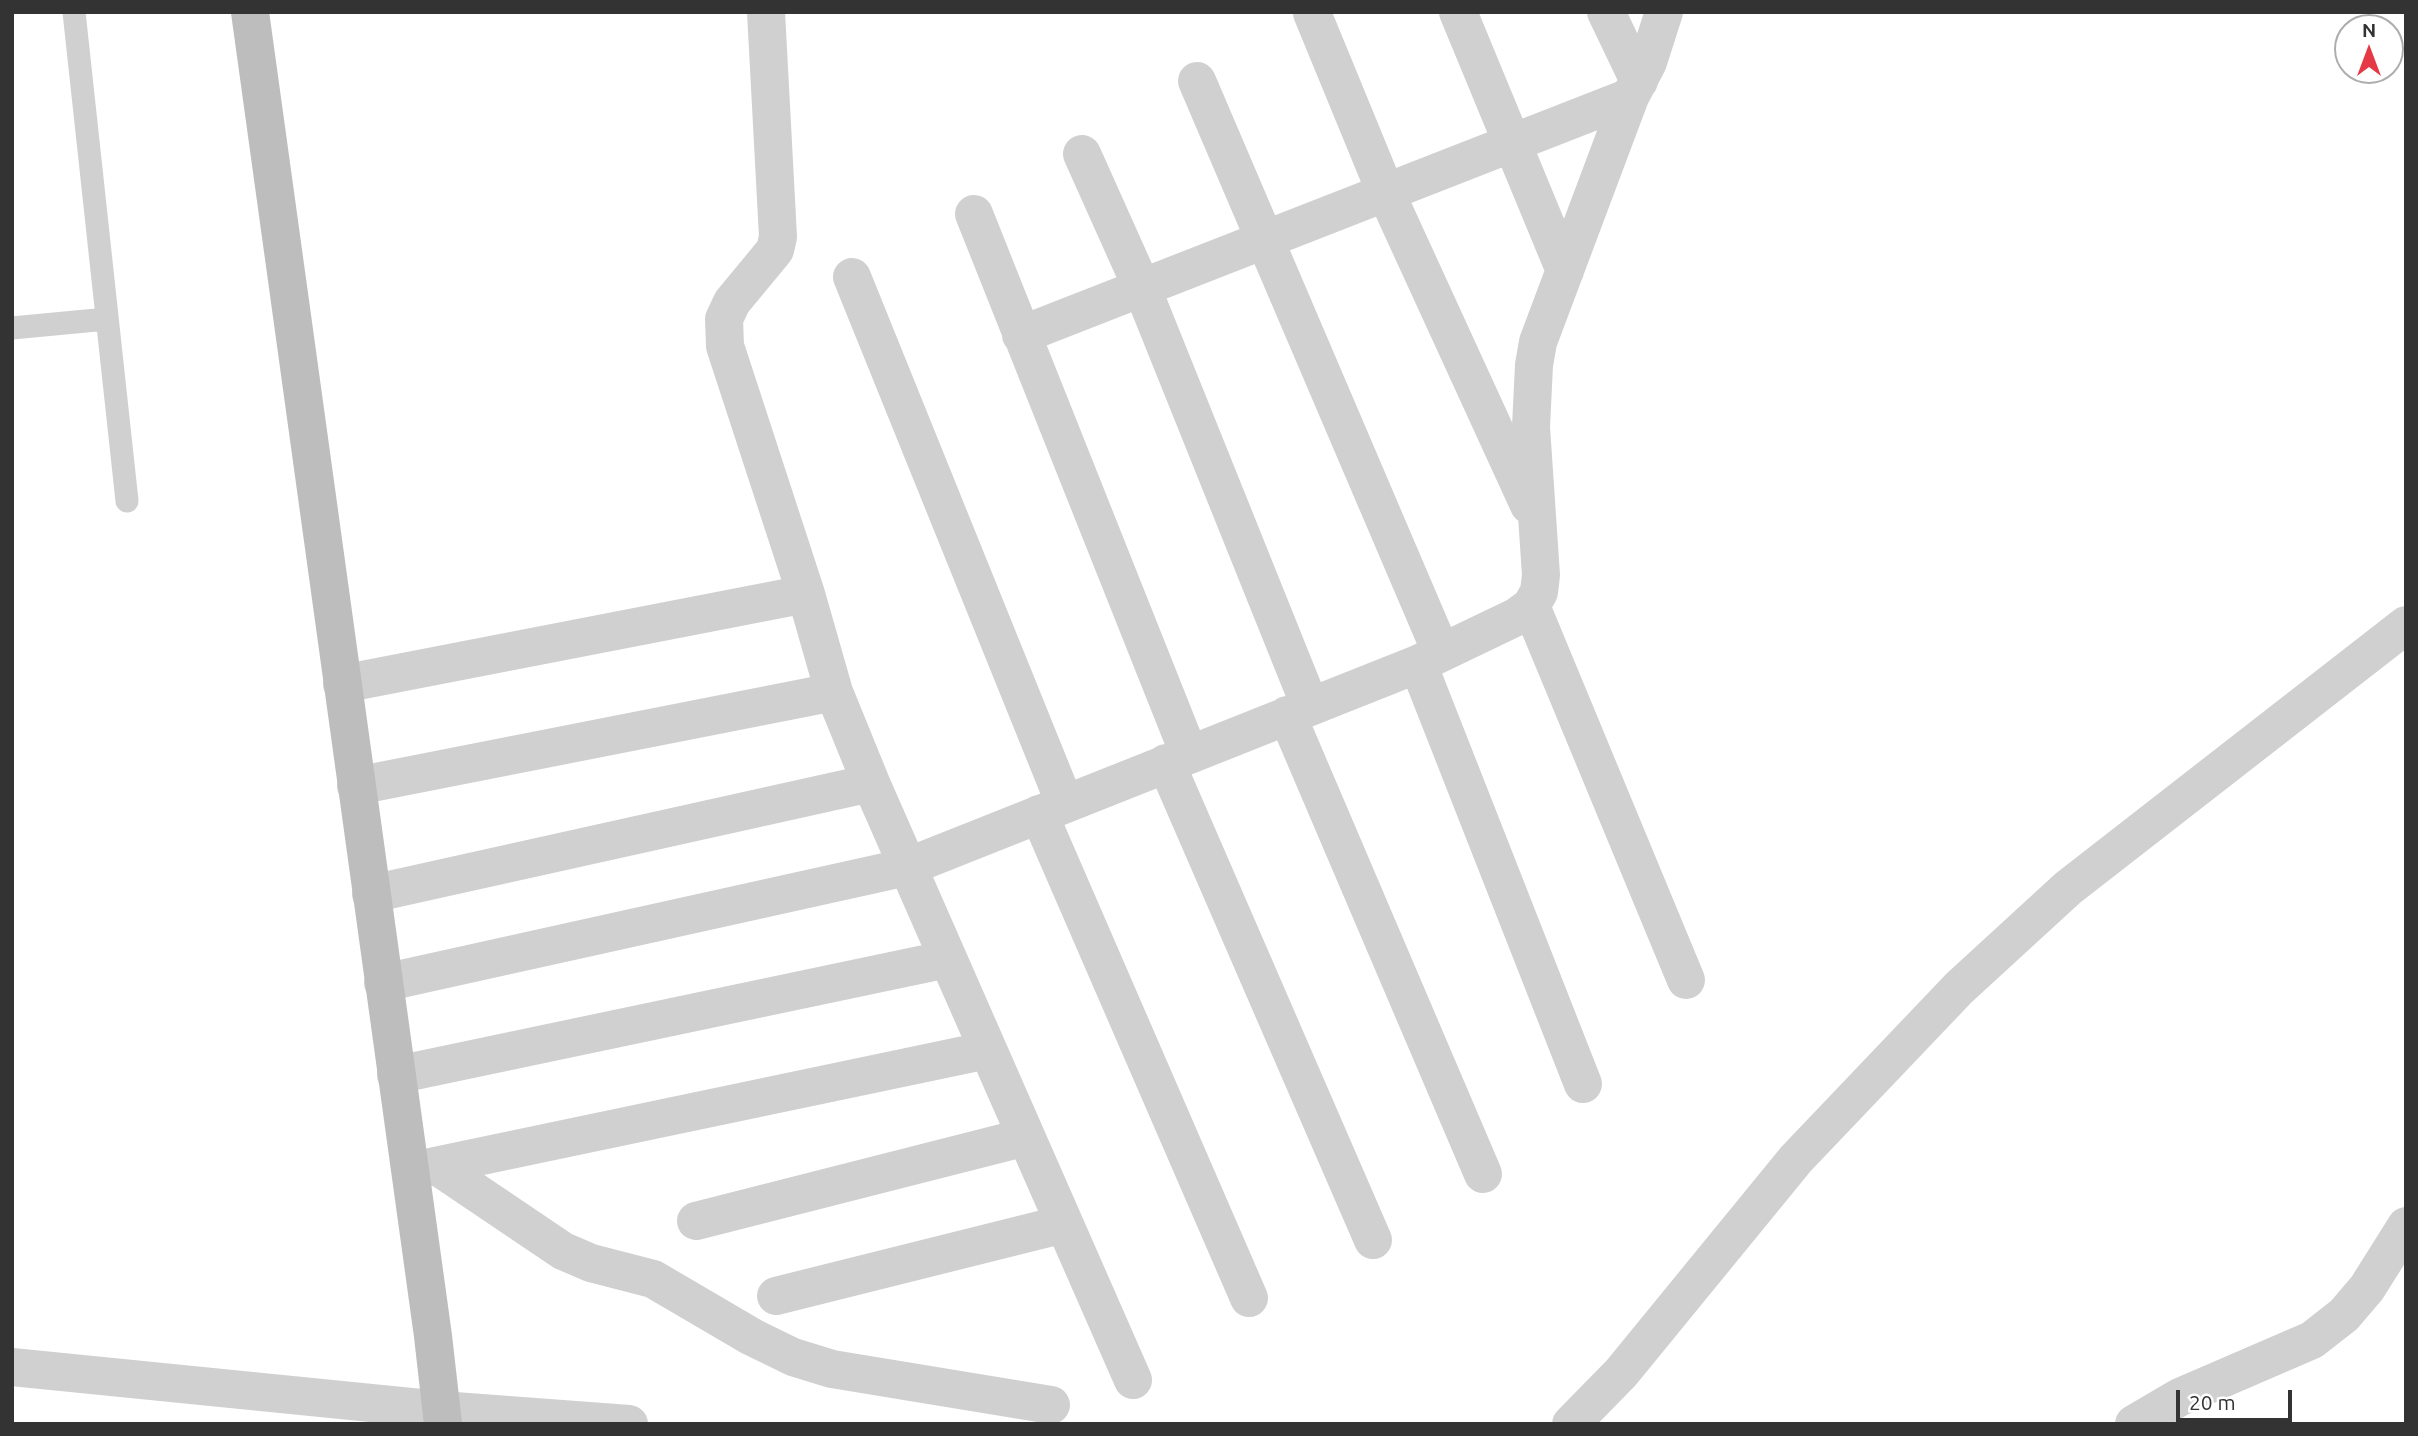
<!DOCTYPE html>
<html>
<head>
<meta charset="utf-8">
<style>
  body { margin:0 }
  #map { position:relative; width:2418px; height:1436px; overflow:hidden; background:#fff; font-family:Ubuntu,sans-serif }
  canvas { display:block }
  .frame { position:absolute; inset:0; border:14px solid #333; pointer-events:none }
  .north { position:absolute; left:2334px; top:14px; width:70px; height:70px; box-sizing:border-box; background:#fff; border:2px solid #adadad; border-radius:50%; rotate:0deg; font-size:19px; font-weight:700; line-height:28px; text-align:center; color:#333 }
  .north::after { content:''; display:block; margin:auto; width:24px; height:32px; background:#e63946; clip-path:polygon(50% 0,100% 100%,50% 72%,0 100%) }
  .scale { position:absolute; left:2176px; top:1390px; width:116px; height:32px; box-sizing:border-box; border:4px solid #333; border-top:0; padding-left:9px; font-size:21px; line-height:24px; white-space:nowrap; color:#333; -webkit-text-stroke:5px #fff; paint-order:stroke }
</style>
</head>
<body>
<div id="map">
<canvas width="2418" height="1436"></canvas>
<div class="frame"></div>
<div class="north">N</div>
<div class="scale">20 m</div>
</div>
<script>
const ctx = document.querySelector('canvas').getContext('2d');
ctx.lineJoin = 'round';
function poly(rows) {
  const path = new Path2D();
  for (const r of rows) {
    path.moveTo(r[0], r[1]);
    for (let i = 2; i < r.length; i += 2) path.lineTo(r[i], r[i + 1]);
  }
  return path;
}
function stroke(path, color, width, dash) {
  ctx.strokeStyle = color;
  ctx.lineWidth = width;
  ctx.lineCap = dash ? 'butt' : 'round';
  ctx.setLineDash(dash || []);
  ctx.stroke(path);
}
stroke(poly([
  [74,12,127,501],
  [12,328,107,319]
]), '#d0d0d0', 23);
stroke(poly([
  [766,12,778,237,775,250,732,302,724,319,725,346,806,594,834,692,871,783,1133,1380],
  [1458,12,1565,271],
  [1606,12,1639,81],
  [1312,13,1386,193,1529,505],
  [1197,81,1441,652],
  [1082,154,1142,288,1310,706],
  [974,214,1189,754],
  [852,277,1065,804],
  [1021,335,1630,97],
  [1531,606,1686,980],
  [1418,664,1583,1084],
  [342,684,806,594],
  [1287,715,1483,1174],
  [1166,763,1373,1240],
  [356,786,834,692],
  [1039,814,1249,1298],
  [371,894,871,783],
  [383,983,907,867,1418,664,1516,617,1531,606,1539,592,1541,575,1531,427,1534,365,1538,342,1630,97,1648,62,1664,12],
  [396,1075,948,959],
  [437,1166,563,1251,591,1263,653,1279,752,1337,793,1357,832,1369,1051,1405],
  [425,1168,988,1050],
  [696,1221,1026,1137],
  [776,1296,1064,1224],
  [12,1367,441,1410,629,1424],
  [1571,1424,1621,1373,1796,1159,1959,988,2068,888,2406,625],
  [2134,1424,2180,1397,2312,1340,2344,1315,2367,1288,2406,1226]
]), '#d0d0d0', 38);
stroke(poly([
  [250,12,433,1336,443,1424]
]), '#bdbdbd', 38);
</script>
</body>
</html>
